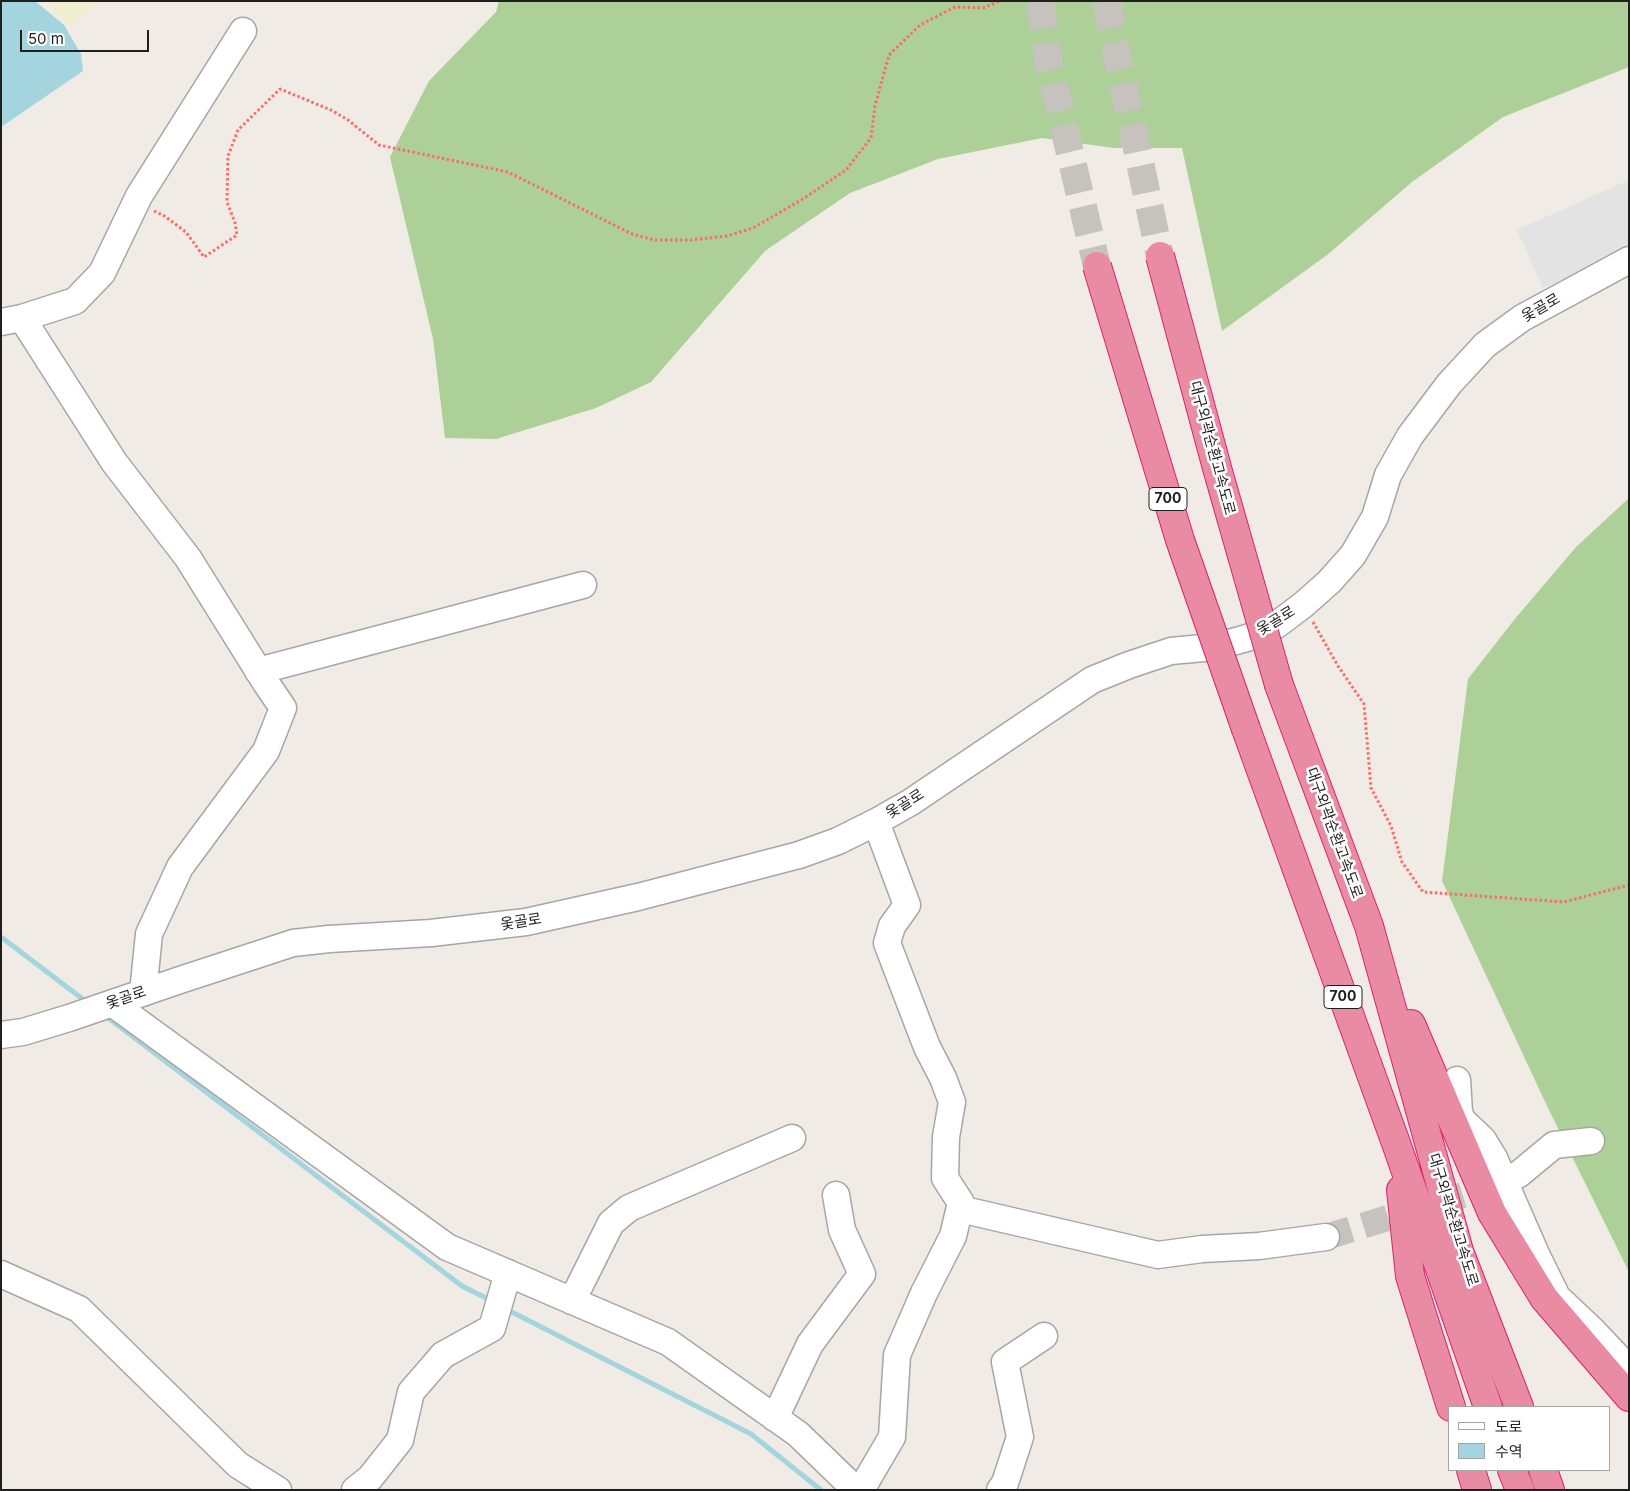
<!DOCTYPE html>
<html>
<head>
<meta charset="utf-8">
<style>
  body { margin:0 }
  #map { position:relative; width:1630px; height:1491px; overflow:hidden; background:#f0ebe4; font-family:Inter,"Noto Sans KR",sans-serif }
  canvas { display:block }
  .frame { position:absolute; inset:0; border:2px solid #1f1f1f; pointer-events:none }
  .legend { position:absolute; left:1448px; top:1406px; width:162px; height:65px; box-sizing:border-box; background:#fff; border:1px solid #a5a5a5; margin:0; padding:6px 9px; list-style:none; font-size:15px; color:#1f1f1f }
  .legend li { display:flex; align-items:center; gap:10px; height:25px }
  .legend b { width:25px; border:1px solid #a5a5a5 }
  .scale { position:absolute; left:20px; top:30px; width:129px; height:22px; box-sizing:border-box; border:2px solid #1f1f1f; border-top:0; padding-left:6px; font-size:15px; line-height:18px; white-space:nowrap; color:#1f1f1f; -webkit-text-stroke:4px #fff; paint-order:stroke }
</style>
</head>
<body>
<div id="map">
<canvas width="1630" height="1491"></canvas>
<div class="frame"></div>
<ul class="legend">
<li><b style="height:6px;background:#fff"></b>도로</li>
<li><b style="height:14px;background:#a4d5de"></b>수역</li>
</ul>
<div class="scale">50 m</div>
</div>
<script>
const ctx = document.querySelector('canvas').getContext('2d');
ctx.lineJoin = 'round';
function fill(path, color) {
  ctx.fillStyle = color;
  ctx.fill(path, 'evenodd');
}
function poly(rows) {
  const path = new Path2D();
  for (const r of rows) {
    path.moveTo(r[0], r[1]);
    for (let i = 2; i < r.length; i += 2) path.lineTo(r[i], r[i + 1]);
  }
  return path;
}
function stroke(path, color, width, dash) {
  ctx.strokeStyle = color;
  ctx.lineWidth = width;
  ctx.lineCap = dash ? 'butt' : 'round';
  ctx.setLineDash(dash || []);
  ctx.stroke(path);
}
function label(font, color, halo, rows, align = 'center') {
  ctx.font = font + ' Inter,"Noto Sans KR",sans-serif';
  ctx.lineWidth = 5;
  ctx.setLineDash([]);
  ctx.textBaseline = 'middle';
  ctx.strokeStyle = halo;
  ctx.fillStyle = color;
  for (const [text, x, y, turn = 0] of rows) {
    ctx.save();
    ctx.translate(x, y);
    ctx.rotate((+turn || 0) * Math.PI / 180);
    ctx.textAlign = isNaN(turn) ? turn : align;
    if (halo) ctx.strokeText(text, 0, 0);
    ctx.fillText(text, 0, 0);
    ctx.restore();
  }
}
fill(poly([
  [46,1,98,1,70,27]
]), '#efefcf');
fill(poly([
  [499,1,1629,1,1629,67,1503,117,1412,182,1327,255,1222,331,1182,148,1114,148,1042,138,938,159,850,193,765,251,651,382,596,408,496,439,445,438,433,339,390,157,429,81,496,12],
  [1629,498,1629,1272,1548,1108,1442,881,1468,679,1514,620,1576,547]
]), '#add098');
fill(poly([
  [1629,180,1629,250,1543,288,1517,230]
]), '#e3e3e3');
fill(poly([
  [1,1,35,1,64,25,81,54,83,71,1,127]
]), '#a4d5de');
stroke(poly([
  [1,937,88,1003],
  [103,1014,462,1286,492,1301],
  [506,1309,751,1434,821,1490]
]), '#a4d5de', 5);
stroke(poly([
  [1326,1237,1502,1183]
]), '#c6c2bd', 26, [26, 13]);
stroke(poly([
  [1040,1,1049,65,1097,266],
  [1107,1,1111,27,1160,256]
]), '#c6c2bd', 28, [28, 14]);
const minor = poly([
  [22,318,114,462,188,558,266,683,283,708,266,751,180,867,149,934,143,993],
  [1,322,22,318,75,301,102,273,139,196,243,31],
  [258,671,583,585],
  [112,1003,447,1247,668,1342,798,1434,856,1490],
  [1,1035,23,1032,69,1018,180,980,293,943,329,939,431,933,526,922,638,897,799,855,838,841,876,822,911,802,1092,680,1129,665,1171,651,1214,647,1247,638,1275,626,1303,605,1329,582,1353,555,1375,517,1388,475,1410,436,1449,384,1485,345,1522,318,1629,260],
  [1457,1080,1459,1112,1462,1120,1483,1140,1494,1158,1536,1254,1557,1297,1592,1330,1629,1369],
  [1504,1182,1519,1174,1554,1145,1591,1141],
  [960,1209,1158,1255,1202,1249,1259,1246,1326,1237],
  [1,1274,79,1309,238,1465,278,1490],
  [572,1301,611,1223,629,1208,792,1138],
  [775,1418,810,1344,862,1274,842,1230,836,1195],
  [355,1490,370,1478,400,1440,411,1392,443,1355,492,1328,508,1273],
  [861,1490,892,1437,897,1355,924,1293,953,1236,961,1203,945,1178,946,1137,952,1102,943,1078,927,1047,887,943,892,926,907,905,876,822],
  [1000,1490,1005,1483,1020,1437,1005,1362,1044,1336]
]);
const highway = poly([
  [1279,685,1369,926,1459,1251,1519,1407],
  [1246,729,1397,1146,1488,1407],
  [1411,1024,1492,1213,1544,1298,1629,1397],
  [1401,1190,1410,1276,1451,1407],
  [1471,1470,1477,1490],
  [1512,1470,1520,1490],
  [1543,1470,1550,1490]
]);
stroke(minor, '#a6a6a6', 29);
stroke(highway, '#de2170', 30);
stroke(poly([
  [154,211,163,215,186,232,204,257,237,235,235,223,227,202,228,156,238,130,280,89,331,110,348,120,379,145,508,172,632,234,655,240,691,240,727,236,753,228,803,199,846,170,871,138,875,106,889,55,920,25,955,7,983,8,1000,1],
  [1313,622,1338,666,1364,704,1371,788,1391,826,1402,862,1423,892,1564,902,1629,885]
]), '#fc6d69', 3, [2.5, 2.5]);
stroke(minor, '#fff', 26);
stroke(highway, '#e88ba3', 28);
const highwayBridge = poly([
  [1160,256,1217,468,1279,685],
  [1097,266,1180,540,1246,729]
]);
stroke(highwayBridge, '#de2170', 30, []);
stroke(highwayBridge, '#e88ba3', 28);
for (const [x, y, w] of [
  [1168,499,38],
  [1343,997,38]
]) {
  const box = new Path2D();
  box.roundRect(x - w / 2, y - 11.5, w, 23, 4);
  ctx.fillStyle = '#fff';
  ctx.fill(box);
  stroke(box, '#1f1f1f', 1);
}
label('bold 14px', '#1f1f1f', null, [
  ["700",1168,499],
  ["700",1343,997]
]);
label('15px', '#1f1f1f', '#fff', [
  ["옻골로",1541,308,-30],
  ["대구외곽순환고속도로",1212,448,75],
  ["옻골로",1276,621,-31],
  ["옻골로",905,804,-32],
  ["대구외곽순환고속도로",1334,833,70],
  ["옻골로",521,922,-9],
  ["옻골로",126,998,-19],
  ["대구외곽순환고속도로",1453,1220,73]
]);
</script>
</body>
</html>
